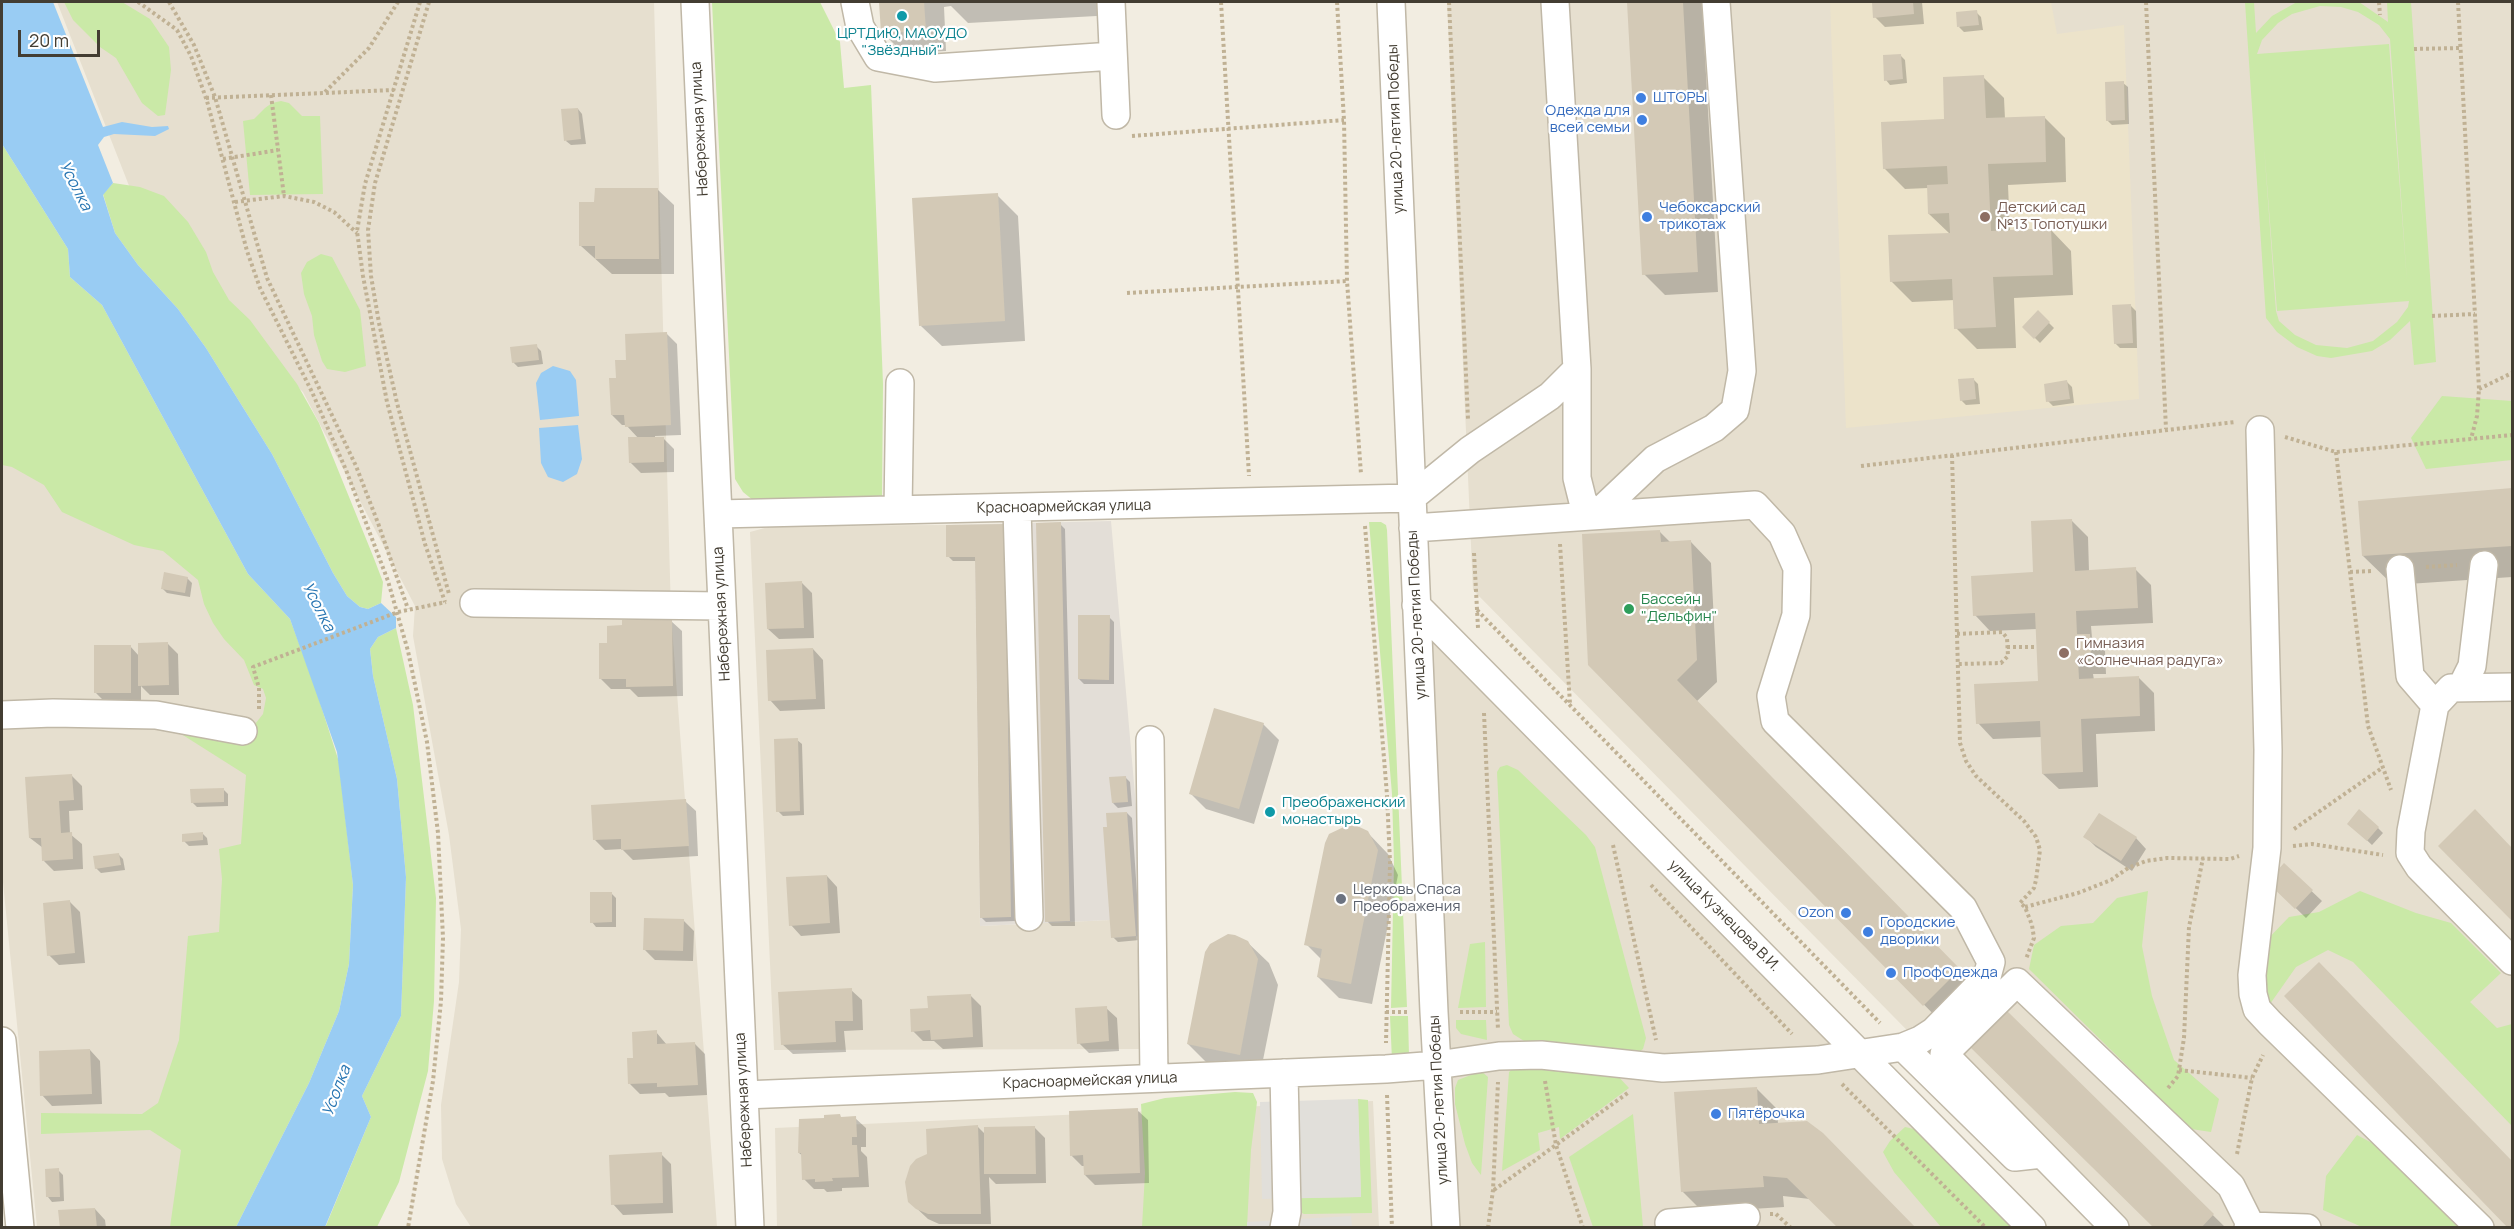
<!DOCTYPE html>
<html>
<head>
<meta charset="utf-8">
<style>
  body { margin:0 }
  #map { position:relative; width:2514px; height:1229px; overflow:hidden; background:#f2ede1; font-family:Manrope,sans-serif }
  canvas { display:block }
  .frame { position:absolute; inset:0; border:3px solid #433d32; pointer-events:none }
  .scale { position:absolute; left:18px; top:30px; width:82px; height:27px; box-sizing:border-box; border:3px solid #433d32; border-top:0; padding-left:8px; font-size:18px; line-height:21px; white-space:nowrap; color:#433d32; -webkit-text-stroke:4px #fff; paint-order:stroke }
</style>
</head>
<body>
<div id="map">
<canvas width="2514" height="1229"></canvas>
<div class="frame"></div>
<div class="scale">20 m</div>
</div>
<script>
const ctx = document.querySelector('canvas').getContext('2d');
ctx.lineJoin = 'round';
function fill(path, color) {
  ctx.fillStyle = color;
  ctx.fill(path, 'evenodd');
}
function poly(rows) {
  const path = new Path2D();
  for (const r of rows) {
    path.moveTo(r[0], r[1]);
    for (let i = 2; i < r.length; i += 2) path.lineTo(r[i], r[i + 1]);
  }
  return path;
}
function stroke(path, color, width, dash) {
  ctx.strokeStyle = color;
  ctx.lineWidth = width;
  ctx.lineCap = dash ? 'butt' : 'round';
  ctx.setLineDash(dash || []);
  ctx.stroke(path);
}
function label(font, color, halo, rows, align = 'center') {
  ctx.font = font + ' Manrope,sans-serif';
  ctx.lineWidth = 4.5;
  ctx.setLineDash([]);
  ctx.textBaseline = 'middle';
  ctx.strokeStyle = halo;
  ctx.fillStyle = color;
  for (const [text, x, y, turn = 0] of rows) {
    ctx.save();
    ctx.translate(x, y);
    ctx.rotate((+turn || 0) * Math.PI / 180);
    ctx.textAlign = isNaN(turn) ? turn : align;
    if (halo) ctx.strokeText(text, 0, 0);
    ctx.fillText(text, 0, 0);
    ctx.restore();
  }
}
fill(poly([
  [57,2,654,2,671,613,717,1227,471,1227,456,1204,442,1159,441,1105,459,982,461,929,449,835,413,636,415,606,303,392,155,252],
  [1447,2,2512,2,2512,1227,2101,1227,1473,590],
  [2,439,137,470,339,808,214,1227,37,1227,2,872],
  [946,525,946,557,975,557,980,926,1110,920,1112,938,1136,936,1144,995,1144,1049,774,1050,750,532,772,526],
  [1429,635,2018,1227,1457,1227],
  [1373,1101,1379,1227,777,1227,775,1128]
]), '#e6dfcf');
fill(poly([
  [1111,521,1136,806,1143,936,1111,938,1110,920,980,926,975,557,946,557,946,525]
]), '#e3ded7');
fill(poly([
  [1830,2,2051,2,2057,34,2124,25,2139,399,1846,428]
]), '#ece3ca');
fill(poly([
  [64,2,122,2,150,19,169,47,171,70,165,115,158,116,142,103,116,58,100,47,73,20],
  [712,2,820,2,840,42,844,88,871,85,883,384,882,499,754,501,743,492,735,479],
  [2245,2,2254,2,2256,33,2272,16,2297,2,2359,2,2388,22,2387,2,2411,2,2436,362,2414,365,2410,321,2390,340,2372,351,2331,358,2317,356,2297,347,2277,332,2266,318],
  [2320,6,2341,7,2358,12,2379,25,2390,39,2407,282,2389,44,2257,54,2262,40,2278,23,2292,14],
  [2264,146,2277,311,2409,301,2408,307,2397,322,2373,341,2347,348,2316,345,2295,335,2279,321,2276,311],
  [281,101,289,103,302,116,320,116,323,194,250,195,243,121,254,119,265,108,272,103],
  [2,144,68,249,70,277,102,305,248,574,290,619,315,687,339,762,353,885,349,964,339,1011,309,1083,236,1227,170,1227,181,1150,150,1130,41,1134,41,1113,142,1114,158,1103,179,1040,188,936,219,932,222,879,219,849,241,844,246,775,167,725,245,737,263,714,266,698,263,689,254,685,244,660,224,639,213,623,204,604,198,580,163,551,134,545,62,512,44,485,12,467,2,465],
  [113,183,140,187,164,196,188,222,206,252,213,272,229,300,250,320,297,384,319,423,373,556,383,582,381,603,368,609,360,607,347,596,333,573,272,454,206,348,178,309,138,265,115,233,103,194],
  [321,254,332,257,360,310,366,366,345,372,327,369,322,361,314,335,312,316,304,294,301,273,307,262],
  [2442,396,2512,401,2512,460,2426,469,2411,438],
  [1369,522,1381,522,1386,525,1387,530,1407,1007,1391,1008,1394,862,1392,794],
  [396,628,413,705,436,898,434,1001,428,1071,399,1182,377,1227,325,1228,371,1117,362,1096,401,1016,406,877,397,779,373,676,370,649,378,637],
  [1507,765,1518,770,1586,835,1595,847,1646,1038,1643,1049,1636,1054,1524,1041,1513,1034,1509,1025,1497,772,1500,767],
  [2148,891,2142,946,2152,996,2174,1060,2219,1099,2211,1132,2191,1129,2029,969,2034,945,2061,926,2093,923,2117,898],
  [2360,891,2416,913,2451,923,2501,973,2470,1002,2497,1028,2512,1024,2512,1126,2353,962,2328,950,2296,967,2270,1004,2263,1001,2263,944,2289,917,2319,912],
  [1485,942,1486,1007,1458,1008,1470,944],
  [1390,1016,1408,1016,1409,1056,1392,1060],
  [1456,1020,1486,1020,1487,1040,1461,1034,1456,1028],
  [1517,1065,1614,1072,1629,1088,1560,1139,1559,1127,1538,1133,1540,1150,1502,1171,1509,1072],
  [1481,1071,1488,1077,1481,1175,1472,1163,1465,1144,1455,1104,1455,1088,1458,1080],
  [1235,1092,1253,1093,1257,1102,1251,1150,1247,1227,1142,1227,1145,1173,1141,1104,1165,1098],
  [1358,1099,1368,1100,1372,1213,1304,1214,1298,1211,1298,1202,1301,1198,1361,1197],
  [1633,1114,1643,1227,1593,1227,1569,1157],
  [1905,1127,1914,1129,2012,1227,1941,1227,1894,1172,1883,1152,1890,1141],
  [2357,1135,2389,1152,2467,1227,2362,1227,2323,1210,2326,1176]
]), '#cae9a7');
fill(poly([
  [1358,1099,1361,1197,1262,1199,1260,1102],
  [1351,1216,1352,1227,1247,1227,1247,1222]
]), '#e1dfda');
fill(poly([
  [2,2,53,2,103,127,122,122,152,127,168,126,169,129,155,136,114,134,104,137,98,145,113,183,103,195,115,233,138,265,178,309,206,348,272,454,333,573,347,596,360,607,368,609,381,603,396,617,396,628,378,637,370,649,373,676,397,779,406,877,401,1016,362,1096,371,1117,325,1227,236,1227,309,1083,339,1011,349,964,353,885,337,752,290,619,248,574,102,305,70,277,68,249,2,144],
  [553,366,570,371,576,380,579,416,540,420,536,383,541,373],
  [578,425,582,459,577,474,563,482,548,477,541,463,539,428]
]), '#99ccf3');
fill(poly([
  [881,2,1114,2,1115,15,968,23,951,6,944,7,946,51,903,53,882,32],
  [1629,2,1702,2,1718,292,1665,295,1644,274],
  [1873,2,1922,2,1924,24,1885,27,1875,17],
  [1976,12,1981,17,1983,30,1964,32,1959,27],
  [1900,55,1905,60,1907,83,1890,85,1886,80],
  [1983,77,2004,98,2005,119,2044,117,2065,138,2066,182,2008,185,2010,232,2051,230,2071,251,2073,295,2014,298,2016,348,1977,349,1956,328,1955,300,1912,302,1891,281,1950,234,1929,214,1928,188,1905,189,1884,168,1946,121],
  [2123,83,2128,87,2129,124,2112,125,2107,120],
  [578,109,582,114,586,144,571,145,566,141],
  [658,190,674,205,674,274,612,274,581,246,596,203],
  [997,195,1018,216,1025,341,942,346,921,326],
  [2131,306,2136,311,2137,348,2120,348,2115,343],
  [2038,312,2054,328,2040,343,2024,327],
  [666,333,677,344,681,435,655,436,655,439,664,439,674,449,674,472,641,473,630,462,639,439,626,425,622,425,612,415,617,379,628,362],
  [536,346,541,351,543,364,518,367,513,362],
  [1973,379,1978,384,1980,404,1966,405,1961,400],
  [2067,382,2072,387,2074,403,2053,406,2048,401],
  [2512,490,2512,577,2393,585,2363,556,2359,503],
  [2072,521,2088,537,2089,571,2135,569,2151,585,2153,623,2091,626,2092,638,2105,651,2106,674,2093,674,2094,680,2138,677,2154,693,2155,731,2096,734,2098,787,2059,789,2043,774,2042,737,1993,739,1978,723,2040,682,2037,629,1990,631,1975,615,2035,574],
  [1060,524,1065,529,1075,926,1052,926,1047,921],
  [1010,531,1015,921,986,922,981,917,976,561,953,561,948,556],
  [1660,532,1671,543,1691,542,1711,563,1717,682,1696,702,1980,991,1944,1025,1590,664],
  [187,578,192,583,190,597,167,593,162,588],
  [802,583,812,593,814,638,779,639,768,629],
  [1109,617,1114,622,1114,684,1084,684,1079,679],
  [671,621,682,631,683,696,638,697,630,689,611,689,601,679,609,644],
  [168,644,178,654,179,695,150,695,141,686,141,703,106,703,96,693,130,646,139,656],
  [813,649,823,660,825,709,780,711,770,700],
  [1263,724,1279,740,1254,824,1206,809,1190,793],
  [797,740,802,744,804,815,783,816,778,811],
  [72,776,82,786,83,810,69,811,70,834,82,844,83,869,54,871,44,861,43,848,30,838],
  [1125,777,1130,782,1132,806,1118,808,1113,803],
  [223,789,228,794,228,806,197,807,192,802],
  [685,801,696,811,698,856,633,860,622,849,605,850,595,840],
  [2475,812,2512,850,2512,919,2440,846],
  [1127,813,1132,818,1140,940,1118,942,1113,937,1109,828],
  [2354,828,2378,828,2383,833,2372,845],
  [1367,832,1388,854,1398,875,1372,1004,1339,998,1318,977,1322,960,1306,944],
  [202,833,207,838,208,845,189,846,184,841],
  [2085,836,2136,838,2146,849,2132,871,2096,847],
  [119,855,123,859,125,870,101,873,96,868],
  [2284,865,2322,901,2306,918,2269,882],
  [827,876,837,887,840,933,801,936,791,925],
  [611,893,616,898,616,927,596,927,592,922],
  [70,902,80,912,85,963,59,965,49,955],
  [683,920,694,931,693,961,655,960,645,950],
  [1247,942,1269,963,1278,985,1260,1075,1209,1065,1188,1044],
  [2339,985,2512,1163,2512,1228,2511,1228],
  [851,990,862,1000,863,1030,844,1031,846,1052,793,1054,782,1044],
  [970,995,981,1006,983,1047,943,1049,934,1041,923,1041,913,1031,929,1010],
  [1106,1008,1117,1018,1119,1051,1089,1053,1079,1043],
  [2005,1011,2226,1228,2156,1228],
  [656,1032,667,1045,695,1044,705,1054,707,1095,669,1097,665,1093,640,1094,630,1084],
  [90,1050,100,1061,102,1104,52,1106,42,1095],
  [1756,1088,1777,1109,1778,1124,1810,1199,1783,1196,1784,1207,1703,1212,1682,1191],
  [1137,1110,1148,1120,1149,1183,1095,1185,1085,1175,1085,1166,1082,1166,1071,1155],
  [825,1116,855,1118,866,1128,866,1147,861,1147,861,1151,867,1157,869,1187,842,1188,842,1191,827,1192,824,1189,814,1189,804,1179,803,1156,799,1153,826,1119],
  [978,1127,985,1134,1035,1128,1045,1138,1046,1183,996,1184,989,1177,991,1224,939,1224,928,1219,910,1202],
  [661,1154,671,1164,673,1213,623,1215,613,1204],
  [58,1170,63,1175,64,1201,52,1202,48,1197],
  [95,1209,105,1220,106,1228,61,1228]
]), '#0003');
fill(poly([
  [879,2,924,2,926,31,881,33],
  [1627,2,1683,2,1698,272,1642,275],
  [1872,2,1913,2,1914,14,1873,18],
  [1977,10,1979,25,1957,27,1956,12],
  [1901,54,1903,79,1884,81,1883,55],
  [1984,75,1986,118,2045,116,2046,162,1988,164,1991,231,2051,228,2053,275,1993,277,1996,327,1954,329,1952,279,1890,282,1888,235,1950,233,1949,213,1928,214,1927,185,1948,184,1947,166,1883,169,1881,122,1944,119,1943,77],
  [2124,81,2125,120,2106,121,2105,82],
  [578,108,581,139,564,141,561,109],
  [595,188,658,188,659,259,595,259,595,246,579,246,579,202,594,202],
  [998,193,1005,321,919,326,912,198],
  [2131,304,2133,343,2114,344,2112,305],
  [2038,310,2050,322,2034,339,2022,327],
  [667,332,671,425,625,427,624,415,611,415,609,378,616,378,615,360,626,360,625,334],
  [537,344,539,360,512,363,510,347],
  [1974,378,1976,399,1960,401,1958,379],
  [2067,380,2070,399,2046,402,2044,384],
  [628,437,664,437,664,462,629,463],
  [2512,488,2512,546,2362,556,2358,501],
  [2072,519,2075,571,2136,567,2138,608,2076,611,2077,634,2090,634,2091,659,2078,659,2079,679,2139,676,2140,716,2081,719,2083,772,2042,774,2040,721,1976,724,1974,684,2038,681,2035,613,1973,616,1971,576,2033,572,2031,521],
  [1061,522,1070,921,1045,922,1036,523],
  [1005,524,1011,917,980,918,975,557,946,557,946,525],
  [1660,530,1661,542,1691,540,1697,660,1677,680,1960,969,1923,1006,1588,665,1582,534],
  [164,572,188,577,185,593,161,589],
  [802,581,804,628,767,629,765,583],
  [1078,615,1110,615,1109,680,1078,679],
  [672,619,673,686,626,687,626,679,599,679,599,643,607,643,607,626,622,625,622,620],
  [168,642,169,685,138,686,138,643],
  [94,645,131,645,131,693,94,693],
  [813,648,816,699,768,701,766,650],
  [1214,708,1264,723,1239,809,1189,794],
  [798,738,800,811,776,812,774,739],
  [72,774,74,800,59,801,61,833,72,832,73,859,42,861,41,838,29,838,25,777],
  [1126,776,1128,802,1112,803,1109,777],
  [224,788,224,802,191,803,190,789],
  [686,799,689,846,621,850,621,839,593,840,591,805],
  [2359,809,2379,827,2367,841,2347,824],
  [2475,809,2512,848,2512,921,2438,846],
  [1127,812,1136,936,1111,938,1103,827,1107,827,1106,813],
  [2099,813,2137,837,2121,861,2083,837],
  [1348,825,1355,825,1368,831,1378,850,1351,984,1317,977,1322,949,1304,945,1325,843,1329,834],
  [203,832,203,840,182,842,182,834],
  [119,853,121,865,95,869,93,856],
  [2284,863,2313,890,2295,909,2267,882],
  [827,875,830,923,789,926,786,877],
  [590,892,612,892,612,922,590,923],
  [70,900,75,953,47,956,43,903],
  [644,918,684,919,683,951,643,950],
  [1228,934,1235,935,1248,941,1258,959,1240,1055,1187,1044,1205,952,1210,944],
  [2319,962,2512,1161,2512,1228,2508,1228,2284,996],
  [852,988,853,1021,835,1021,836,1042,781,1045,778,992],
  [971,994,973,1037,931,1040,930,1030,911,1032,910,1009,928,1008,927,996],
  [1107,1006,1109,1041,1077,1044,1075,1008],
  [2005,1009,2214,1214,2201,1228,2154,1228,1969,1046],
  [657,1030,657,1044,695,1042,698,1085,657,1087,657,1083,628,1084,627,1058,633,1058,632,1032],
  [90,1049,92,1094,40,1096,39,1051],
  [1757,1087,1759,1124,1807,1121,1823,1133,1916,1228,1838,1228,1787,1178,1763,1176,1764,1187,1681,1192,1674,1092],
  [1138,1108,1140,1173,1084,1175,1083,1155,1070,1156,1069,1111],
  [840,1114,841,1117,856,1116,857,1137,852,1137,852,1145,857,1145,859,1177,832,1178,833,1181,815,1182,815,1179,802,1180,801,1153,798,1153,799,1119,824,1118,824,1115],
  [978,1125,981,1214,928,1214,916,1209,908,1202,905,1182,910,1166,916,1159,927,1154,926,1129],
  [1035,1126,1036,1174,984,1174,984,1127],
  [662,1152,663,1203,611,1205,609,1155],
  [59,1168,60,1197,46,1197,45,1169],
  [95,1208,97,1228,60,1228,58,1210]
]), '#d3c9b6');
const minor = poly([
  [695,2,750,1228],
  [855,2,860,27,878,57,935,68,1113,56],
  [1111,2,1116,115],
  [1391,2,1434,1012,1446,1228],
  [1577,369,1577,478,1583,502,1596,515],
  [2260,430,2268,750,2267,848,2252,975,2253,994,2257,1009,2270,1023,2480,1228],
  [1017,508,1029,917],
  [898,510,900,383],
  [718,514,1411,498,1470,450,1550,396,1577,369,1555,2],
  [1596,515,1655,459,1714,428,1735,410,1742,371,1716,2],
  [2400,569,2410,676,2435,705],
  [474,603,722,606],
  [1416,605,2032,1228],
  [2462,686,2472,666,2484,565],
  [2512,687,2451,688,2435,705,2411,831,2410,853,2419,867,2512,961],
  [2,715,53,713,156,715,243,731],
  [1150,740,1154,1078],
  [2,1041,20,1228],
  [1903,1047,2015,1157,2042,1154],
  [1284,1073,1287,1212,1284,1228],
  [744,1095,1386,1069,1437,1065,1499,1056,1541,1055,1663,1068,1818,1060,1903,1047,1920,1040,1934,1031,1987,977,1991,962,1963,908,1775,721,1771,696,1796,615,1797,568,1782,534,1755,505,1413,528],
  [1669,1223,1746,1217],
  [2115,1228,1944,1054,2017,982,2231,1186,2252,1228],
  [2248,1228,2250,1226,2307,1228]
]);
stroke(minor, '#c0b8a7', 30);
stroke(poly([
  [138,2,177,30,191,56,207,101,247,251,260,288,312,392,346,470,388,581,408,651,427,742,438,833,443,938,441,1001,433,1081,408,1228],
  [169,2,194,45,215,97,267,278,356,466,378,523,408,609],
  [420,2,365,184,357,231,363,276,387,402,425,544,445,602],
  [429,2,375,183,368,230,371,276,379,323,397,403,449,594],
  [1221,2,1249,476],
  [1337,2,1344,120,1347,281,1361,474],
  [1449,2,1468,419],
  [2146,2,2166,429],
  [2379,2,2380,15],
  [2458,2,2479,389,2477,416,2471,439],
  [2414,49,2460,48],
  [325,92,369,48,398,2],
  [271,95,284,196],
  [206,98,394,90],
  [1132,136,1344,120],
  [223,159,278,150],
  [235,202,284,196,314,202,334,212,357,233],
  [1127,293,1347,281],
  [2432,316,2475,314],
  [2479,389,2512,373],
  [2285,437,2336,452,2512,435],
  [2336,452,2368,726,2391,790],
  [1952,455,1960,743,1966,761,1976,776,2024,821,2036,837,2040,850,2036,880,2034,888,2020,903,2025,907,2032,925,2034,938,2026,959],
  [1861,466,2235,422],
  [1365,526,1387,795,1390,862,1386,1043],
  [1560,544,1570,704],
  [1474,553,1478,628],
  [2426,567,2457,565],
  [2350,572,2373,571],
  [1477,610,1880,1023],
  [1957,634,2002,632,2007,638,2008,656,2001,663,1958,664],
  [2007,647,2036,647],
  [259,709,259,688,253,667,398,612,446,602],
  [1484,713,1498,1030],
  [2294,829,2382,768],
  [1613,845,1656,1040],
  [2293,846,2312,844,2383,855],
  [1651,885,1792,1034],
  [2025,907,2078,893,2111,880,2128,868,2146,861,2167,858,2230,859,2239,856],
  [1386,1012,1409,1012],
  [1460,1012,1497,1012],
  [2179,1070,2252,1078],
  [1545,1081,1556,1145,1583,1228],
  [1842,1084,1986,1228],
  [2168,1088,2178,1076,2184,1038,2189,927,2203,858],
  [1387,1095,1392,1228],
  [2237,1154,2252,1078,2263,1055],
  [1494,1190,1629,1092],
  [1770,1214,1776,1214,1791,1228],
  [1488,1228,1493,1190,1498,1082]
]), '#c0b194', 4, [3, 3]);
stroke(minor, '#fff', 27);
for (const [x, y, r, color] of [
  [902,16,6,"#0f9aa8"],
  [1641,98,6,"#3f7fe0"],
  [1642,120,6,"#3f7fe0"],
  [1647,217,6,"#3f7fe0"],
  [1985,217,6,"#8d6e63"],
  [1629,609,6,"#2e9e5b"],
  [2064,653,6,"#8d6e63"],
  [1270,812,6,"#0f9aa8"],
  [1341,899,6,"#6b7280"],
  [1846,913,6,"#3f7fe0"],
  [1868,932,6,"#3f7fe0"],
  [1891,973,6,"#3f7fe0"],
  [1716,1114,6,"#3f7fe0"]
]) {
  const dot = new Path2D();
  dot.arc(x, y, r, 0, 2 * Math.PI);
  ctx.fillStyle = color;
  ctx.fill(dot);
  stroke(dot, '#fff', 2);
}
label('15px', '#0d838f', '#fff', [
  ["ЦРТДиЮ, МАОУДО",902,34],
  ["\"Звёздный\"",902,51],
  ["Преображенский",1282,803,"left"],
  ["монастырь",1282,820,"left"]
]);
label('15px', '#366cbe', '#fff', [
  ["ШТОРЫ",1653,98],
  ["Одежда для",1630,111,"right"],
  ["всей семьи",1630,128,"right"],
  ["Чебоксарский",1659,208],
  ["трикотаж",1659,225],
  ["Ozon",1834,913,"right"],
  ["Городские",1880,923],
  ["дворики",1880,940],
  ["ПрофОдежда",1903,973],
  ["Пятёрочка",1728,1114]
], 'left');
label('15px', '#433d32', '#fff', [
  ["Набережная улица",700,129,-93],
  ["улица 20-летия Победы",1396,129,-92],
  ["Красноармейская улица",1064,507,-1],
  ["Набережная улица",722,614,-93],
  ["улица 20-летия Победы",1417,615,-93],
  ["улица Кузнецова В.И.",1724,916,45],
  ["Красноармейская улица",1090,1081,-2],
  ["Набережная улица",744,1100,-93],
  ["улица 20-летия Победы",1439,1100,-93]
]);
label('15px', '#785e54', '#fff', [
  ["Детский сад",1997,208],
  ["№13 Топотушки",1997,225],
  ["Гимназия",2076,644],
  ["«Солнечная радуга»",2076,661]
], 'left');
label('15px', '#27864d', '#fff', [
  ["Бассейн",1641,600],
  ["\"Дельфин\"",1641,617]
], 'left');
label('15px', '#5b616d', '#fff', [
  ["Церковь Спаса",1353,890],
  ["Преображения",1353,907]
], 'left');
label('italic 16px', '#2775b2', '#fff', [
  ["Усолка",75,186,63],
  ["Усолка",318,607,63],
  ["Усолка",337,1091,-69]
]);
</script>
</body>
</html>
